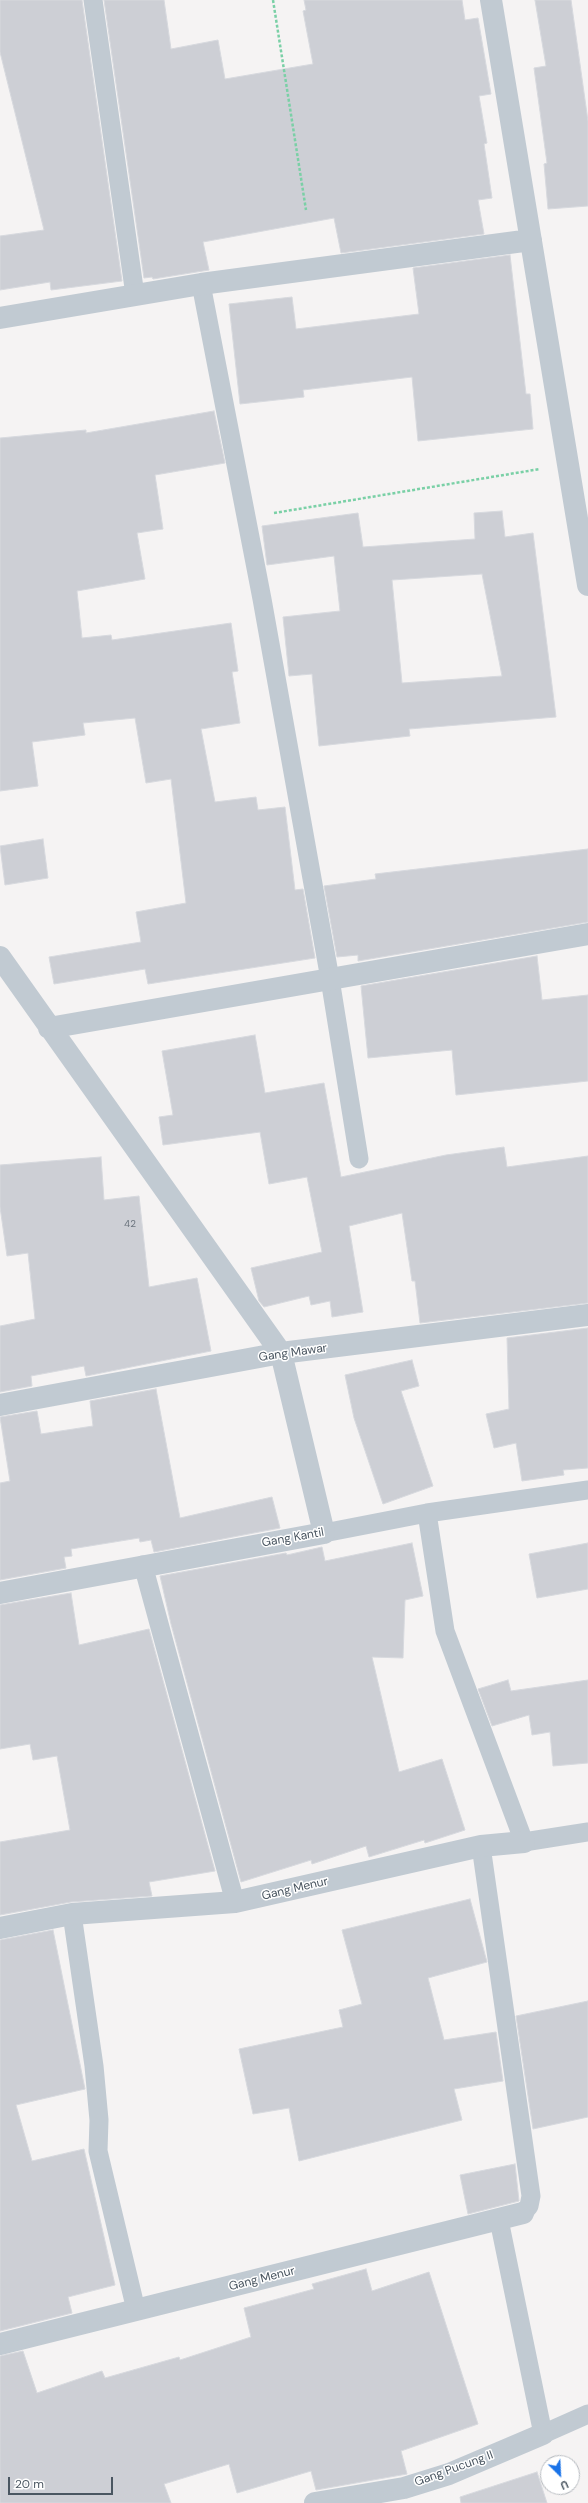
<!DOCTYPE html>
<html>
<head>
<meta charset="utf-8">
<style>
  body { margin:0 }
  #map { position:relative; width:588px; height:2503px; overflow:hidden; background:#f5f3f3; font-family:"DM Sans",sans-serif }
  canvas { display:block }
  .north { position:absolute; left:540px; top:2455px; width:40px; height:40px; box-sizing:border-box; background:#fff; border:1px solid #b7bbc0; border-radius:50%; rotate:156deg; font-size:11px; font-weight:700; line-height:16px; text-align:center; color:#4a5661 }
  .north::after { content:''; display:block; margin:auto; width:14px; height:18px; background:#1a73e8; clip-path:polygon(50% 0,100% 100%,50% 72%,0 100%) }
  .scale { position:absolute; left:8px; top:2477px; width:105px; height:18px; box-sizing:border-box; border:2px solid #4a5661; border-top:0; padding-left:5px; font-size:12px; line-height:14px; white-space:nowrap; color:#4a5661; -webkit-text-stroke:3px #fff; paint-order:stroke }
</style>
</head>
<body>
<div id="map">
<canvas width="588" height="2503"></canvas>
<div class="north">U</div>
<div class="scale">20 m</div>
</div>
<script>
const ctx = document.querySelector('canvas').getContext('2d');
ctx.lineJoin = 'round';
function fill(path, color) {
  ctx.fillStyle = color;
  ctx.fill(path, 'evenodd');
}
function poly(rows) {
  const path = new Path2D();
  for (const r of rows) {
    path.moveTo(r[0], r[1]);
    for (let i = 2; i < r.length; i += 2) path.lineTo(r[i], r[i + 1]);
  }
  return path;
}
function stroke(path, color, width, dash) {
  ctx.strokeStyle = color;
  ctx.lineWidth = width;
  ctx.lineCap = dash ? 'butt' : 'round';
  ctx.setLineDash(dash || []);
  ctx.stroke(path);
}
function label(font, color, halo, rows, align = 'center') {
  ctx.font = font + ' "DM Sans",sans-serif';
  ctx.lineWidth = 3;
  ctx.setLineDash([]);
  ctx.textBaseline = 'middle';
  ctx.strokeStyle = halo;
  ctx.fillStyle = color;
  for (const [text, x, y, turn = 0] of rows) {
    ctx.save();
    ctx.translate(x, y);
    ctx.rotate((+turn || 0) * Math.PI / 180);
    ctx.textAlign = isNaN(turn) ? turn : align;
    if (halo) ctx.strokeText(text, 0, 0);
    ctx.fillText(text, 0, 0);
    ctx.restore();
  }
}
const building = poly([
  [0,0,82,0,122,281,51,290,50,282,0,290,0,236,44,230,0,52,0,0],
  [104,0,164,0,171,49,218,40,225,79,313,64,303,11,306,10,304,0,462,0,465,20,478,18,491,94,479,96,487,143,484,144,492,198,478,200,484,234,341,253,334,218,203,242,209,270,153,279,152,277,144,278,104,0],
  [535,0,571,0,588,121,588,206,548,209,544,164,547,163,534,68,546,66,535,0],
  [510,255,526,394,530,394,533,429,418,441,412,377,303,390,304,397,240,404,229,304,292,297,296,329,419,314,413,268,510,255],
  [214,411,225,463,155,475,163,529,137,533,145,579,77,591,82,638,111,635,112,640,231,623,238,671,232,672,240,723,201,729,215,802,256,797,258,810,285,807,295,890,303,889,315,958,148,984,145,969,54,984,49,957,141,942,136,912,186,903,171,779,146,783,135,718,83,723,85,735,32,742,38,786,0,791,0,438,86,430,86,433,214,411],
  [502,511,505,537,533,533,556,717,409,729,410,736,319,746,312,674,289,676,283,617,340,611,334,556,267,565,262,526,358,513,363,547,475,539,474,513,502,511],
  [482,574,502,676,402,683,392,580,482,574],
  [43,839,48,878,5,885,0,846,43,839],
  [588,849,588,922,358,961,358,955,337,957,324,886,376,879,375,874,588,849],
  [537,956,542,1000,588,995,588,1081,456,1095,452,1050,368,1058,361,986,537,956],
  [255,1035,265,1093,324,1083,341,1177,446,1155,504,1147,507,1167,588,1156,588,1303,420,1323,415,1281,412,1281,402,1213,349,1226,363,1312,332,1317,330,1301,311,1305,309,1296,264,1307,259,1301,251,1268,322,1252,307,1177,269,1184,260,1132,163,1145,159,1117,173,1115,162,1051,255,1035],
  [101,1157,104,1200,139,1196,149,1287,197,1278,211,1351,86,1376,84,1366,31,1376,32,1386,0,1392,0,1326,35,1319,28,1253,7,1256,0,1207,0,1165,101,1157],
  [588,1328,588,1468,563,1470,564,1475,522,1481,516,1443,494,1448,486,1414,509,1409,507,1338,588,1328],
  [412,1360,419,1386,401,1391,433,1486,383,1504,354,1418,345,1375,412,1360],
  [156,1389,180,1518,272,1497,280,1528,154,1552,151,1540,140,1542,139,1538,71,1549,72,1556,64,1557,66,1568,0,1580,0,1483,10,1481,0,1417,37,1411,41,1434,93,1426,90,1401,156,1389],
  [412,1543,423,1596,405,1600,403,1658,372,1657,399,1772,442,1759,465,1830,425,1843,424,1840,369,1857,366,1846,312,1864,311,1860,241,1882,171,1624,160,1576,286,1553,287,1555,322,1547,325,1561,412,1543],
  [588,1543,588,1589,537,1598,529,1554,588,1543],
  [71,1593,79,1645,149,1629,215,1871,149,1882,152,1896,71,1902,0,1915,0,1842,70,1830,57,1756,33,1760,30,1744,0,1749,0,1605,71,1593],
  [508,1680,511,1691,588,1680,588,1763,553,1766,550,1732,532,1735,529,1715,492,1726,478,1689,508,1680],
  [470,1899,487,1962,428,1978,444,2040,496,2032,503,2081,454,2089,462,2120,299,2161,289,2108,253,2114,239,2049,343,2027,339,2010,362,2004,342,1930,470,1899],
  [53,1930,85,2089,16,2105,32,2161,84,2149,115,2285,68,2297,72,2313,0,2331,0,1940,53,1930],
  [588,2001,588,2117,533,2129,516,2016,588,2001],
  [515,2164,519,2201,468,2214,460,2175,515,2164],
  [366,2269,372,2291,429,2272,478,2424,401,2451,407,2474,316,2490,311,2471,237,2493,229,2464,164,2484,171,2503,0,2503,0,2356,23,2351,37,2393,102,2371,105,2378,179,2357,180,2360,251,2337,244,2308,314,2289,312,2284,366,2269],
  [537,2472,547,2503,461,2503,460,2497,537,2472]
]);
fill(building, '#cdcfd5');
stroke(building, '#d7d9de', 1);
stroke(poly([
  [273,0,306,210],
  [274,513,540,469]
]), '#7ad0a6', 2.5, [3, 2]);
stroke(poly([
  [93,0,135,295],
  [201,284,262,599,330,979,359,1159],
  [427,1513,445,1631,524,1842,588,1832],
  [324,1533,427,1513,588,1490],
  [143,1565,235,1902],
  [481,1846,531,2196,529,2206,523,2213],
  [72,1914,94,2066,99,2120,98,2151,136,2310],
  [499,2220,543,2434,588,2414]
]), '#c1cad2', 19);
stroke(poly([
  [491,0,588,585],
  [0,318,201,284,531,240],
  [0,957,281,1353,324,1533,0,1593],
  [49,1028,588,934],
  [0,1405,281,1353,588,1315],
  [0,1928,72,1914,235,1902,481,1846,524,1842],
  [0,2344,523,2213],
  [315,2503,404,2488,449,2474,543,2434]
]), '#c1cad2', 22);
label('10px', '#6b747e', null, [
  ["42",130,1224]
]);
label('12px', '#4a5661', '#fff', [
  ["Gang Mawar",293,1353,-8],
  ["Gang Kantil",293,1538,-10],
  ["Gang Menur",295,1889,-13],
  ["Gang Menur",262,2279,-14],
  ["Gang Pucung II",454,2469,-20]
]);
</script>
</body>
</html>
